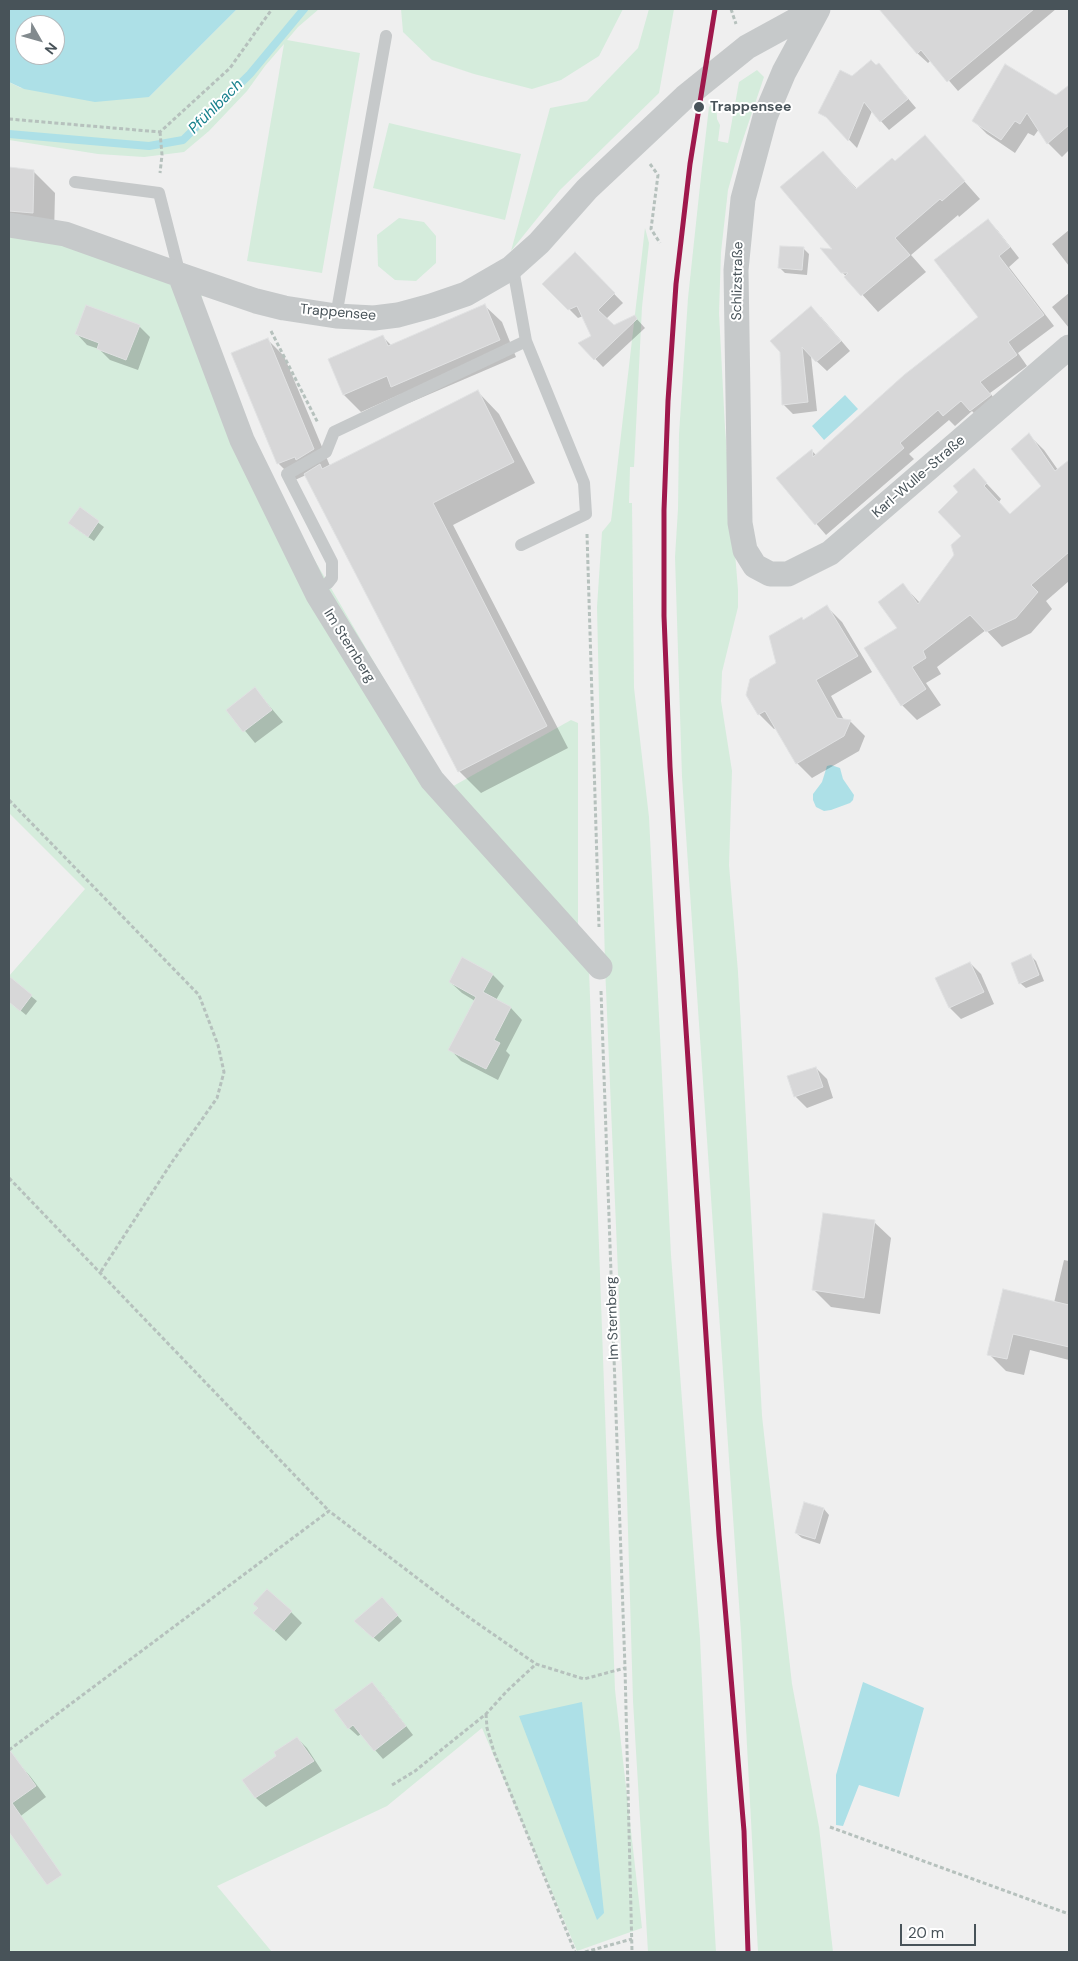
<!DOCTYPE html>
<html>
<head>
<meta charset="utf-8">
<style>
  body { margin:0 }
  #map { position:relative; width:1078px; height:1961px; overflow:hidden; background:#efefef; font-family:"DM Sans",sans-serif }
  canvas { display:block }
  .frame { position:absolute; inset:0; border:10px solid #485359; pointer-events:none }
  .north { position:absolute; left:15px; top:15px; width:50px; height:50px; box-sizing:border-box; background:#fff; border:1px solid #b6babd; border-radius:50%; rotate:128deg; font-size:14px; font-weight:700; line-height:20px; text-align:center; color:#485359 }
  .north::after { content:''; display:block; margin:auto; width:18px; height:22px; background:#828a8e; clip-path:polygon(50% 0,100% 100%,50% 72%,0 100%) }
  .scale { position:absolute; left:900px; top:1924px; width:76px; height:22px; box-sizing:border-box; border:2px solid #485359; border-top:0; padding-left:6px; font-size:15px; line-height:18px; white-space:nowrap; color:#485359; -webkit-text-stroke:4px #fff; paint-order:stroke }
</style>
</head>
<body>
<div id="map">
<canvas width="1078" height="1961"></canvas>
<div class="frame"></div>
<div class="north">N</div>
<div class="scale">20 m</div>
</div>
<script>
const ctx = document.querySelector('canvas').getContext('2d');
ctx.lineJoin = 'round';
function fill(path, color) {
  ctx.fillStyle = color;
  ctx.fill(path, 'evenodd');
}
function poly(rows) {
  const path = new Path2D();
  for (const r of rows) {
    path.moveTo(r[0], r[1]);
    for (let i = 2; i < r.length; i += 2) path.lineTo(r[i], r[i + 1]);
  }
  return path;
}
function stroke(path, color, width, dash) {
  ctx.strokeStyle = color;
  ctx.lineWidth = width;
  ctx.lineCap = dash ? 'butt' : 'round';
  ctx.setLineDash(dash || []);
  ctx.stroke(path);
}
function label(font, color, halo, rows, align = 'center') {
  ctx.font = font + ' "DM Sans",sans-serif';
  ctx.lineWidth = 4;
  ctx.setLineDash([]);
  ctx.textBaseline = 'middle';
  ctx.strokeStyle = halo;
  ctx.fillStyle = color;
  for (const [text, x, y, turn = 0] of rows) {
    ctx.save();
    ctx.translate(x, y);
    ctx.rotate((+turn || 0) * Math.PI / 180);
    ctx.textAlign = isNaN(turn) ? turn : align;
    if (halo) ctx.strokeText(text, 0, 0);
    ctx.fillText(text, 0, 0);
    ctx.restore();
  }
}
fill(poly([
  [237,9,319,9,298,27,287,40,360,53,322,273,247,261,284,44,265,66,247,91,209,131,184,152,144,157,98,154,9,140,9,82,21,88,149,97],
  [401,9,623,9,599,56,561,80,532,89,474,74,432,60,403,32],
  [649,9,674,9,659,93,560,190,511,251,550,108,587,101,638,48],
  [757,70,764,77,738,154,728,190,721,252,719,313,725,428,738,590,738,607,722,672,721,701,732,771,729,865,738,972,762,1416,792,1684,819,1827,833,1952,758,1952,741,1633,682,777,675,557,678,509,679,434,688,298,702,167,709,107,716,100,717,119,720,125,718,141,728,143,739,82],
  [389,123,521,154,505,220,373,188],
  [399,218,424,222,436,236,436,263,416,281,395,280,378,266,377,235],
  [9,225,201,290,207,330,265,475,448,789,571,720,578,723,578,926,589,969,615,1690,642,1928,577,1951,482,1728,387,1806,217,1886,272,1952,9,1952,9,976,85,889,9,813],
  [645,228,649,243,642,307,634,467,630,467,629,503,632,503,634,688,649,817,671,1255,700,1638,709,1833,716,1952,648,1952,633,1701,626,1463,605,966,597,607,602,532,611,521]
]), '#d5ecdc');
fill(poly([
  [9,9,237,9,149,97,95,102,24,89,9,82],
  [25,25,55,25,55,55,25,55],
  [845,395,858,409,824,440,812,426],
  [831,765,840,768,843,779,854,795,853,800,850,803,831,810,824,811,816,807,813,800,813,794,822,782,827,766],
  [863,1682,924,1708,899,1797,859,1785,843,1826,836,1825,836,1775],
  [582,1702,604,1913,597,1920,519,1716]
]), '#ade0e7');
fill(poly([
  [881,9,1056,9,958,91,931,60,928,63,917,53],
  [879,64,916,108,889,130,872,111,857,148,834,124,820,112],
  [1069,86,1069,150,1062,157,1048,143,1039,129,1034,136,1028,133,1015,153,987,134,974,121,1056,97],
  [925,137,980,199,959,217,958,215,911,255,926,272,878,312,842,272,835,251,823,152,858,190,895,162],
  [9,169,33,171,55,193,54,235,9,232],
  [988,220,998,231,1019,258,1009,267,1054,326,1018,353,1027,366,990,393,1000,406,981,421,972,411,955,426,949,420,909,454,914,459,826,535,778,479,812,451,816,455,979,317],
  [1069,230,1069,266,1052,244],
  [803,248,809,254,807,275,785,273,780,268],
  [575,254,623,303,606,319,614,327,635,317,645,328,603,367,580,343,592,337,583,316,578,318,544,284],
  [1069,293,1069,328,1052,307],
  [485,306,502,322,516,357,409,403,401,394,361,412,344,395,329,360,383,337,392,346],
  [821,317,850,351,827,371,811,356,817,411,793,414,783,404,781,351],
  [139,326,150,337,138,370,110,360,99,349,87,345,76,333],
  [267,339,284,356,330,466,478,392,499,414,535,483,453,525,568,748,481,793,459,771,306,475,295,480,278,463],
  [1029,435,1044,450,1058,470,1069,461,1069,581,1046,601,1052,609,1031,633,1002,647,986,630,937,667,941,674,926,683,941,705,917,720,902,705,899,628,903,585,920,603,956,556,963,536,960,492,974,470,1001,499,999,502,1010,515,1043,487],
  [80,509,104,527,94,541,75,528],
  [827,607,842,622,872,672,831,696,844,720,850,721,865,736,859,751,812,778,797,763,776,728,774,729,759,714,778,664,803,621],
  [255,689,283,722,255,743,228,710],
  [1031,956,1036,961,1044,981,1026,988,1020,983],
  [970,963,981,974,994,1004,961,1019,950,1008,936,978],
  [493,975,504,986,496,1000,511,1008,522,1020,506,1051,510,1055,498,1080,461,1061,450,1049,475,1001,462,993,450,982],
  [16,984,37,1001,26,1015,9,1001,9,994],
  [816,1068,827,1079,833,1098,807,1108,795,1096],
  [874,1222,891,1238,880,1314,831,1307,814,1290],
  [1064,1260,1069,1261,1069,1360,1030,1350,1024,1375,1006,1371,989,1354,1004,1291,1054,1303],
  [824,1509,829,1515,820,1544,802,1538,796,1533],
  [387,1604,402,1621,379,1642,361,1627],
  [291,1612,302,1623,286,1641,255,1613],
  [380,1692,413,1735,383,1759,361,1734,358,1736,349,1728,336,1710],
  [297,1738,307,1748,322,1771,266,1807,256,1798,244,1780,278,1757],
  [19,1764,30,1776,46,1797,14,1821,9,1815,9,1772]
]), '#0003');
stroke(poly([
  [9,134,149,146,183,140,250,74,304,9]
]), '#ade0e7', 8);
const building = poly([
  [879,9,1034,9,947,82,921,50,917,54,879,9],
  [871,60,876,65,879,63,908,99,880,122,864,102,848,141,826,117,818,113,840,70,852,76,871,60],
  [1005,64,1056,95,1069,85,1069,125,1047,144,1027,113,1020,124,1015,121,1001,140,972,121,1005,64],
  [925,135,965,181,942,201,940,199,895,238,910,255,861,296,844,277,848,273,841,273,820,248,832,249,780,187,823,151,856,189,892,158,895,161,925,135],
  [9,167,34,170,33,213,9,211,9,167],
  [988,219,1010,247,999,256,1044,315,1008,342,1017,355,980,382,991,395,970,411,961,401,943,416,938,410,900,443,904,448,815,525,776,478,812,449,813,457,904,375,978,317,934,260,988,219],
  [780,246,804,247,802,270,778,268,780,246],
  [575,252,615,293,598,310,614,325,635,315,637,319,594,360,578,343,591,336,577,306,568,310,542,284,575,252],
  [485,304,500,340,391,387,387,376,343,395,328,359,383,335,388,346,485,304],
  [86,305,140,325,126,360,97,349,99,343,75,334,86,305],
  [811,306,841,341,816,362,802,347,808,402,782,405,780,352,770,341,811,306],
  [268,338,314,449,296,460,295,457,277,464,231,353,268,338],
  [478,390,514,462,433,503,547,726,458,772,304,474,320,464,322,469,478,390],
  [1029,433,1055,471,1069,460,1069,552,1031,585,1038,592,1016,618,986,632,970,615,923,651,926,658,912,667,926,689,901,706,864,648,897,628,878,602,903,583,918,604,954,555,951,545,961,536,938,512,958,492,953,486,974,468,987,483,984,486,1010,514,1041,486,1011,449,1029,433],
  [80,507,99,521,88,537,68,523,80,507],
  [827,605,858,656,816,680,837,718,851,720,844,736,796,764,765,711,758,715,746,695,750,679,776,663,769,636,802,617,803,620,827,605],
  [255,687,272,710,243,732,226,710,255,687],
  [1031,954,1039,975,1019,984,1011,963,1031,954],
  [462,957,493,974,483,992,511,1007,494,1040,500,1043,486,1069,448,1050,476,997,449,982,462,957],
  [970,962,984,992,949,1008,935,978,970,962],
  [9,976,32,995,20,1011,9,1002,9,976],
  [816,1067,823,1087,794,1097,787,1076,816,1067],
  [823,1213,875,1220,864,1298,812,1290,823,1213],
  [1003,1289,1069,1305,1069,1347,1013,1334,1007,1359,987,1355,1003,1289],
  [804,1502,824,1508,815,1539,795,1533,804,1502],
  [267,1589,292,1611,274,1631,253,1613,258,1608,253,1604,267,1589],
  [382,1597,398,1615,373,1638,354,1621,382,1597],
  [372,1682,406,1726,374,1751,353,1725,348,1729,334,1710,372,1682],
  [297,1737,314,1761,255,1798,242,1780,276,1756,274,1752,297,1737],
  [9,1749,36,1786,12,1803,62,1875,47,1885,9,1832,9,1749]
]);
fill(building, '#d7d7d8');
stroke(building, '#e0e1e2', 1);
stroke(poly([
  [731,9,736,24],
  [9,119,160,132,230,68,272,9],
  [160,132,162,155,160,173],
  [650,164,658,175,651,229,660,243],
  [271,331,318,423],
  [587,534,599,927],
  [9,800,199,995,218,1045,224,1072,217,1098,172,1162,100,1273],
  [601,991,625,1668,632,1952],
  [9,1178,329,1511],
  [486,1714,487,1728,494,1752,575,1952],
  [9,1750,329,1511,467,1616,536,1664,584,1679,625,1668],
  [392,1785,415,1771,486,1714,507,1691,536,1664],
  [830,1827,1069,1914],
  [585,1952,632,1939]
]), '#b6c1bd', 3, [4, 2.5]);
stroke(poly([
  [75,182,159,193,180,275],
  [511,268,514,274,526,341,584,483,586,514,521,545],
  [336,316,386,36],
  [316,591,328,583,332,578,332,562,287,474,326,452,334,432,526,341]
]), '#c6c9ca', 12);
stroke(poly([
  [818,9,784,72,765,117,743,199,736,270,740,523,745,550,755,566,770,574,788,574,830,553,1069,347],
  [9,225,65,234,180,275,256,301,284,308,336,316,374,318,398,315,431,306,466,294,511,268,539,243,587,189,685,97,747,47,800,18,812,9],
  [180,275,242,440,318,595,432,780,600,967]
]), '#c6c9ca', 25);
stroke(poly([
  [715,9,690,164,676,284,668,401,664,510,664,616,670,767,679,922,719,1535,744,1831,748,1952]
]), '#9f184c', 5);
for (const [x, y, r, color] of [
  [699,107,6,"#485359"]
]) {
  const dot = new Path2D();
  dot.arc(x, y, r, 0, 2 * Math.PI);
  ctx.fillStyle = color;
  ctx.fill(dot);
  stroke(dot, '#fff', 2);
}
label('bold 14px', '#485359', '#fff', [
  ["Trappensee",710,107]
], 'left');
label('14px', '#485359', '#fff', [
  ["Schlizstraße",738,281,-89],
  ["Trappensee",338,313,5],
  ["Karl-Wulle-Straße",919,477,-41],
  ["Im Sternberg",349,646,58],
  ["Im Sternberg",613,1318,-92]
]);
label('italic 15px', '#18818d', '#fff', [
  ["Pfühlbach",216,107,-45]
]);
</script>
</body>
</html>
